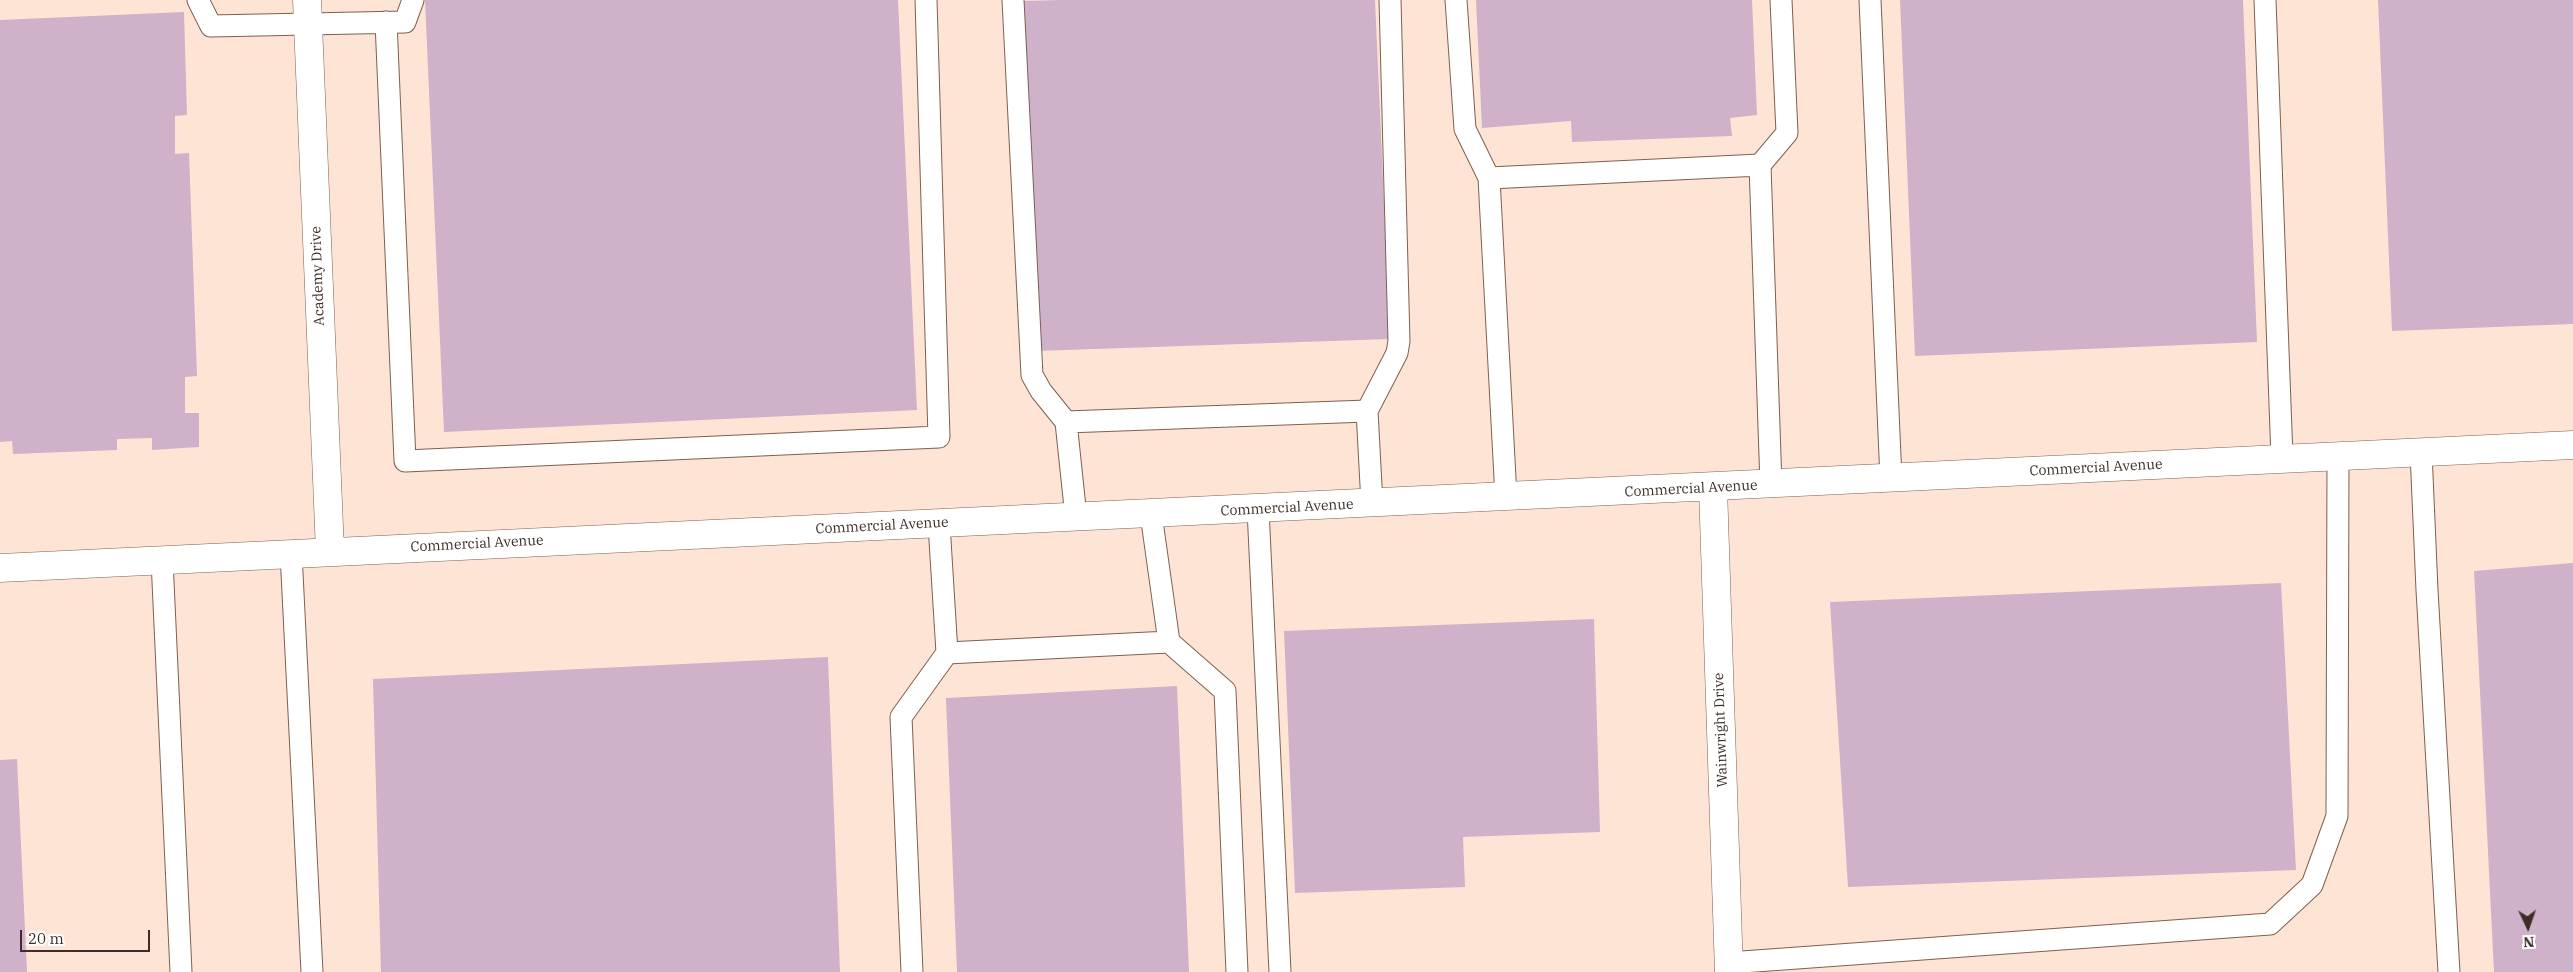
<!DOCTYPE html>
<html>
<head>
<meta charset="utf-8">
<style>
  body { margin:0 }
  #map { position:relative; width:2573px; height:972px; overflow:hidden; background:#fdefe6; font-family:"IBM Plex Serif",serif }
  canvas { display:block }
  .north { position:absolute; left:2503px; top:902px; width:50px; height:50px; -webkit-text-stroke:4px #fff; paint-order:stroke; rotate:177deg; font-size:14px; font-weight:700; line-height:20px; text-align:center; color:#3c2e27 }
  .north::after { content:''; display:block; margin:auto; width:18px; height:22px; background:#3c2e27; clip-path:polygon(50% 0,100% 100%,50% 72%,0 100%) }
  .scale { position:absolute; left:20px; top:930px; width:130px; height:22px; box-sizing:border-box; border:2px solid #3c2e27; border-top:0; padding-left:6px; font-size:15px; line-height:18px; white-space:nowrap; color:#3c2e27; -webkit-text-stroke:4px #fff; paint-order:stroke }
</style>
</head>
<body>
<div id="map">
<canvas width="2573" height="972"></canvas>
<div class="north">N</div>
<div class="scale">20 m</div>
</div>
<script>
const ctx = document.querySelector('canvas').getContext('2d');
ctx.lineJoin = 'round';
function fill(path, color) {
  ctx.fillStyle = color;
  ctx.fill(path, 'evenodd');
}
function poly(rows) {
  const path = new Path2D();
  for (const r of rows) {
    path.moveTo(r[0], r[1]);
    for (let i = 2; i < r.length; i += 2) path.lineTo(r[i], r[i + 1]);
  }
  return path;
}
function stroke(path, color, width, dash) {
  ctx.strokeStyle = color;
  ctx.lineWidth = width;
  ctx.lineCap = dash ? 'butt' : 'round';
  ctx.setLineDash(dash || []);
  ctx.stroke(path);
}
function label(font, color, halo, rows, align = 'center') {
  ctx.font = font + ' "IBM Plex Serif",serif';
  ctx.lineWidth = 5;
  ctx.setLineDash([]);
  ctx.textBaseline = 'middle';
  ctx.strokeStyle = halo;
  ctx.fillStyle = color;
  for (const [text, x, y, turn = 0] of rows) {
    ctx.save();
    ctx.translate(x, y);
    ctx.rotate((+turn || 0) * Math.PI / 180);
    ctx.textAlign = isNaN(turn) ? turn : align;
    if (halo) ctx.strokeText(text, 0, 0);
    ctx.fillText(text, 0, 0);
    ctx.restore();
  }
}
fill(poly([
  [0,0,2573,0,2573,972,0,972]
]), '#fee4d5');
fill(poly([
  [425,0,898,0,917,410,444,432],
  [1062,0,1375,0,1390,339,1036,351,1022,1],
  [1476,0,1752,0,1757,115,1730,118,1732,136,1572,142,1571,121,1482,128],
  [1900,0,2243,0,2257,342,1915,356],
  [2378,0,2573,0,2573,324,2392,331],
  [184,12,187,115,175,116,175,154,189,153,197,376,185,377,185,413,199,413,199,447,152,450,152,438,117,439,117,450,13,454,12,441,0,442,0,20],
  [2573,563,2573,972,2494,972,2474,571],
  [2281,583,2296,870,1848,887,1830,602],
  [1594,619,1600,832,1463,837,1465,887,1295,893,1284,631],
  [828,657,840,972,381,972,373,679],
  [1177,686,1189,972,957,972,946,698],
  [17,759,27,972,0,972,0,760]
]), '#cfb1ca');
const lane = poly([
  [198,0,211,26,405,22,413,0],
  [1013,0,1032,375,1041,391,1066,422,1076,517],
  [1456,0,1465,129,1489,178,1506,497],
  [1870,0,1891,479],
  [2265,0,2282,458],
  [386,22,405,461,939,437,926,0],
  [1489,178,1760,165],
  [1066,422,1367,411],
  [2421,452,2427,590,2449,972],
  [1771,485,1760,165,1787,133,1781,0],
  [1372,504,1367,411,1397,353,1399,341,1390,0],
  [1258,509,1280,972],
  [1151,514,1169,642,1225,691,1237,972],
  [291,553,312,972],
  [162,560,181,972],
  [947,653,1169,642],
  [1728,963,2270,924,2312,885,2337,816,2338,456],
  [912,972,901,717,947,653,939,524]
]);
const street = poly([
  [307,0,330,551],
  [1713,488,1729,972],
  [0,568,2573,445]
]);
stroke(lane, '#7e604e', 23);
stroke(street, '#7e604e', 29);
stroke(lane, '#fff', 21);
stroke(street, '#fff', 28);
label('14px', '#3c2e27', '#fff', [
  ["Academy Drive",318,276,-92],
  ["Commercial Avenue",2096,468,-3],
  ["Commercial Avenue",1691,489,-3],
  ["Commercial Avenue",1287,508,-3],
  ["Commercial Avenue",882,526,-3],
  ["Commercial Avenue",477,544,-3],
  ["Wainwright Drive",1721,730,-92]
]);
</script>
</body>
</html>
